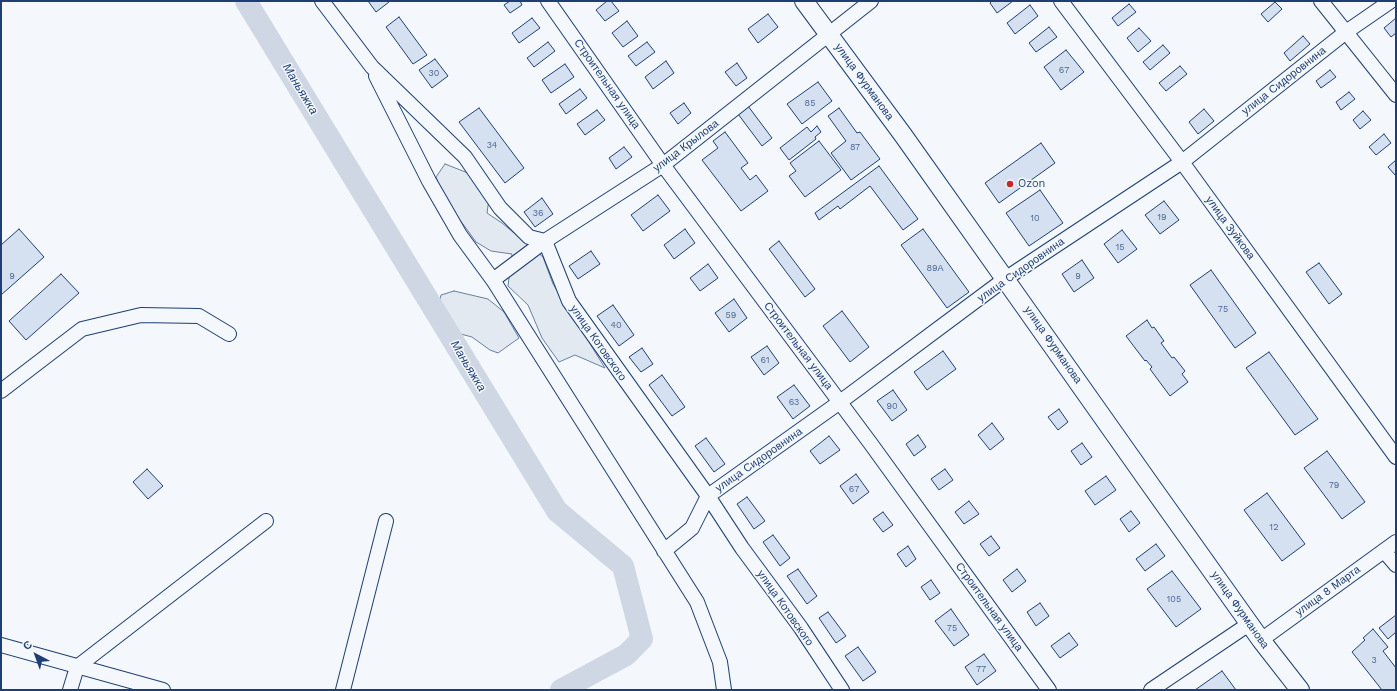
<!DOCTYPE html>
<html>
<head>
<meta charset="utf-8">
<style>
  body { margin:0 }
  #map { position:relative; width:1397px; height:691px; overflow:hidden; background:#f4f7fb; font-family:"Work Sans",sans-serif }
  canvas { display:block }
  .frame { position:absolute; inset:0; border:2px solid #1d3f73; pointer-events:none }
  .north { position:absolute; left:16px; top:635px; width:40px; height:40px; -webkit-text-stroke:3px #f4f7fb; paint-order:stroke; rotate:319deg; font-size:11px; font-weight:700; line-height:16px; text-align:center; color:#1d3f73 }
  .north::after { content:''; display:block; margin:auto; width:14px; height:18px; background:#1d3f73; clip-path:polygon(50% 0,100% 100%,50% 72%,0 100%) }
</style>
</head>
<body>
<div id="map">
<canvas width="1397" height="691"></canvas>
<div class="frame"></div>
<div class="north">С</div>
</div>
<script>
const ctx = document.querySelector('canvas').getContext('2d');
ctx.lineJoin = 'round';
function fill(path, color) {
  ctx.fillStyle = color;
  ctx.fill(path, 'evenodd');
}
function poly(rows) {
  const path = new Path2D();
  for (const r of rows) {
    path.moveTo(r[0], r[1]);
    for (let i = 2; i < r.length; i += 2) path.lineTo(r[i], r[i + 1]);
  }
  return path;
}
function stroke(path, color, width, dash) {
  ctx.strokeStyle = color;
  ctx.lineWidth = width;
  ctx.lineCap = dash ? 'butt' : 'round';
  ctx.setLineDash(dash || []);
  ctx.stroke(path);
}
function label(font, color, halo, rows, align = 'center') {
  ctx.font = font + ' "Work Sans",sans-serif';
  ctx.lineWidth = 3;
  ctx.setLineDash([]);
  ctx.textBaseline = 'middle';
  ctx.strokeStyle = halo;
  ctx.fillStyle = color;
  for (const [text, x, y, turn = 0] of rows) {
    ctx.save();
    ctx.translate(x, y);
    ctx.rotate((+turn || 0) * Math.PI / 180);
    ctx.textAlign = isNaN(turn) ? turn : align;
    if (halo) ctx.strokeText(text, 0, 0);
    ctx.fillText(text, 0, 0);
    ctx.restore();
  }
}
const green = poly([
  [445,164,473,175,489,199,487,213,502,223,543,257,553,284,605,368,575,355,559,362,542,338,528,305,508,286,512,254,491,251,476,242,463,224,446,203,436,177,445,164],
  [454,291,488,299,504,312,519,338,498,353,490,350,472,337,453,332,438,306,441,295,454,291]
]);
fill(green, '#e3e9f0');
stroke(green, '#687fa3', 1);
stroke(poly([
  [246,1,557,511,623,566,642,639,626,655,561,690]
]), '#cfd7e4', 22);
const building = poly([
  [368,1,388,1,389,2,376,12,368,1],
  [510,1,520,1,522,5,510,13,504,5,510,1],
  [607,1,611,1,619,11,605,21,596,10,607,1],
  [992,1,1013,1,997,13,990,3,992,1],
  [1275,2,1282,9,1268,22,1261,14,1275,2],
  [1129,4,1136,12,1118,26,1112,18,1129,4],
  [1030,5,1038,16,1015,34,1007,23,1030,5],
  [768,14,778,27,758,43,748,29,768,14],
  [399,17,427,55,413,64,386,27,399,17],
  [532,18,540,28,519,43,512,33,532,18],
  [1396,18,1396,33,1391,37,1384,28,1396,18],
  [627,21,638,36,623,47,612,33,627,21],
  [1049,27,1057,37,1036,52,1029,43,1049,27],
  [1139,28,1151,41,1138,52,1127,38,1139,28],
  [1303,36,1310,44,1290,61,1284,53,1303,36],
  [548,42,555,51,534,67,527,58,548,42],
  [647,42,655,52,636,66,628,56,647,42],
  [1163,45,1170,53,1150,70,1143,62,1163,45],
  [1066,50,1084,72,1061,90,1044,67,1066,50],
  [435,59,448,76,432,88,419,70,435,59],
  [666,61,674,73,653,89,645,77,666,61],
  [737,63,747,78,736,86,725,72,737,63],
  [565,64,574,77,551,93,542,80,565,64],
  [1180,66,1187,74,1166,91,1159,83,1180,66],
  [1330,70,1336,77,1321,88,1316,81,1330,70],
  [818,82,832,101,802,124,787,104,818,82],
  [580,89,587,98,566,114,559,104,580,89],
  [1349,92,1355,99,1341,110,1336,102,1349,92],
  [684,103,691,113,678,124,670,113,684,103],
  [748,106,772,138,762,146,738,114,748,106],
  [479,108,524,168,505,183,459,122,479,108],
  [839,108,857,133,860,132,880,159,851,180,831,153,846,141,828,116,839,108],
  [1204,109,1214,121,1198,134,1189,122,1204,109],
  [597,110,605,120,585,135,577,124,597,110],
  [1363,111,1371,120,1360,129,1353,120,1363,111],
  [817,126,821,132,815,137,816,139,789,160,780,148,807,127,811,132,817,126],
  [725,132,748,163,741,168,750,180,756,175,768,191,741,211,702,160,718,148,713,141,725,132],
  [1384,134,1391,143,1376,155,1369,147,1384,134],
  [819,141,841,170,805,197,789,176,796,171,790,163,819,141],
  [1041,143,1055,163,999,203,985,183,1041,143],
  [624,147,632,157,616,169,609,158,624,147],
  [1396,160,1396,174,1395,175,1388,167,1396,160],
  [879,166,918,219,903,230,870,186,840,209,838,206,819,220,815,213,879,166],
  [1040,190,1063,223,1029,246,1006,213,1040,190],
  [658,195,670,211,643,231,631,215,658,195],
  [542,198,553,214,535,227,524,212,542,198],
  [1164,201,1179,220,1160,234,1145,215,1164,201],
  [19,229,44,257,1,295,1,245,19,229],
  [685,229,695,243,674,259,664,245,685,229],
  [923,229,969,292,947,308,901,245,923,229],
  [1122,230,1137,249,1118,263,1104,244,1122,230],
  [779,241,815,289,805,297,769,249,779,241],
  [591,251,600,264,578,279,569,266,591,251],
  [1082,260,1094,278,1074,292,1062,274,1082,260],
  [1319,263,1342,294,1329,304,1306,272,1319,263],
  [708,264,718,278,700,291,690,278,708,264],
  [1211,270,1256,333,1235,348,1190,285,1211,270],
  [61,274,79,293,26,340,9,321,61,274],
  [734,299,747,318,729,332,715,313,734,299],
  [613,305,634,335,619,346,597,316,613,305],
  [842,311,869,347,850,362,823,326,842,311],
  [1147,320,1152,328,1154,327,1164,341,1161,343,1172,358,1174,357,1185,371,1182,374,1188,382,1170,396,1150,369,1152,367,1146,360,1145,361,1126,336,1147,320],
  [767,346,779,363,764,375,751,357,767,346],
  [642,348,653,364,641,372,629,357,642,348],
  [943,351,956,369,927,390,914,372,943,351],
  [1269,352,1318,419,1295,435,1246,368,1269,352],
  [662,375,685,407,672,416,649,385,662,375],
  [794,385,810,406,793,419,777,397,794,385],
  [893,390,907,410,892,421,877,401,893,390],
  [1059,409,1068,422,1058,430,1048,417,1059,409],
  [992,423,1004,439,990,450,978,435,992,423],
  [918,435,926,447,914,456,906,444,918,435],
  [829,436,840,450,820,464,810,451,829,436],
  [706,438,725,464,714,472,695,446,706,438],
  [1082,443,1092,457,1081,465,1071,451,1082,443],
  [1327,451,1365,502,1342,519,1304,468,1327,451],
  [147,469,163,486,148,499,133,482,147,469],
  [945,469,953,480,939,490,931,479,945,469],
  [856,474,869,492,853,504,840,486,856,474],
  [1106,476,1116,490,1095,505,1085,491,1106,476],
  [1267,493,1305,544,1282,561,1244,510,1267,493],
  [747,497,765,521,754,529,737,504,747,497],
  [969,501,979,514,964,524,955,512,969,501],
  [1131,511,1140,523,1129,532,1120,519,1131,511],
  [883,512,893,525,883,532,873,519,883,512],
  [773,535,790,558,780,566,763,542,773,535],
  [991,536,1000,548,989,556,980,544,991,536],
  [1156,544,1165,556,1145,571,1136,559,1156,544],
  [908,546,916,559,906,567,897,554,908,546],
  [798,569,817,596,807,604,787,576,798,569],
  [1017,569,1026,581,1012,592,1003,580,1017,569],
  [1172,571,1201,609,1176,627,1147,589,1172,571],
  [931,580,940,593,930,600,921,587,931,580],
  [1040,603,1049,616,1036,626,1027,612,1040,603],
  [951,609,969,635,954,646,935,621,951,609],
  [828,612,846,636,836,643,819,618,828,612],
  [1396,615,1396,632,1388,639,1379,628,1396,615],
  [1373,629,1388,647,1383,651,1396,668,1396,690,1382,690,1352,652,1365,640,1363,638,1373,629],
  [1069,633,1078,645,1060,658,1051,646,1069,633],
  [858,647,876,672,863,681,845,656,858,647],
  [984,654,996,671,977,685,965,667,984,654],
  [1222,671,1236,690,1195,690,1222,671]
]);
fill(building, '#d5e0f0');
stroke(building, '#1d3f73', 1);
const minor = poly([
  [322,1,372,67,465,157,500,208,529,237,545,241,569,301,708,496,742,548,801,628,842,690],
  [548,1,663,165,871,444,1049,690],
  [1061,1,1182,162,1396,457],
  [1321,1,1396,95],
  [376,76,429,181,460,235,493,280,697,602,720,662,724,690],
  [493,280,545,241,663,165,871,1],
  [1,391,82,329,141,315,199,316,229,334],
  [664,551,692,528,708,496,840,402,1005,279,1182,162,1346,32,1391,1],
  [1384,551,1396,565],
  [1261,640,1396,542],
  [1,645,163,690],
  [70,690,77,667,266,521],
  [343,690,386,521],
  [1151,690,1249,624]
]);
const major = poly([
  [804,1,903,135,1005,279,1152,487,1261,640,1300,690]
]);
stroke(minor, '#1d3f73', 16);
stroke(major, '#1d3f73', 20);
stroke(minor, '#f4f7fb', 14);
stroke(major, '#f4f7fb', 18);
for (const [x, y, r, color] of [
  [1010,184,4,"#c62828"]
]) {
  const dot = new Path2D();
  dot.arc(x, y, r, 0, 2 * Math.PI);
  ctx.fillStyle = color;
  ctx.fill(dot);
  stroke(dot, '#f4f7fb', 1.5);
}
label('9px', '#4b6792', null, [
  ["67",1064,70],
  ["30",434,73],
  ["85",810,103],
  ["34",492,145],
  ["87",855,147],
  ["36",538,213],
  ["19",1162,217],
  ["10",1035,218],
  ["15",1120,247],
  ["89А",935,268],
  ["9",12,276],
  ["9",1078,276],
  ["75",1223,309],
  ["59",731,315],
  ["40",616,325],
  ["61",765,360],
  ["63",794,402],
  ["90",892,406],
  ["79",1334,485],
  ["67",854,489],
  ["12",1274,527],
  ["105",1174,599],
  ["75",952,628],
  ["3",1374,660],
  ["77",981,669]
]);
label('11px', '#1d3f73', '#f4f7fb', [
  ["улица Сидоровнина",1284,81,-38],
  ["улица Фурманова",864,82,54],
  ["Строительная улица",607,84,55],
  ["улица Крылова",686,146,-37],
  ["улица Зуйкова",1230,228,54],
  ["улица Сидоровнина",1021,270,-35],
  ["улица Котовского",598,343,55],
  ["улица Фурманова",1053,345,55],
  ["Строительная улица",798,346,53],
  ["улица Сидоровнина",759,460,-35],
  ["улица 8 Марта",1328,591,-36],
  ["Строительная улица",989,607,54],
  ["улица Котовского",785,608,55],
  ["улица Фурманова",1240,610,55]
]);
label('11px', '#1d3f73', '#f4f7fb', [
  ["Ozon",1018,184]
], 'left');
label('italic 12px', '#1d3f73', '#f4f7fb', [
  ["Маньяжка",300,89,59],
  ["Маньяжка",468,366,59]
]);
</script>
</body>
</html>
